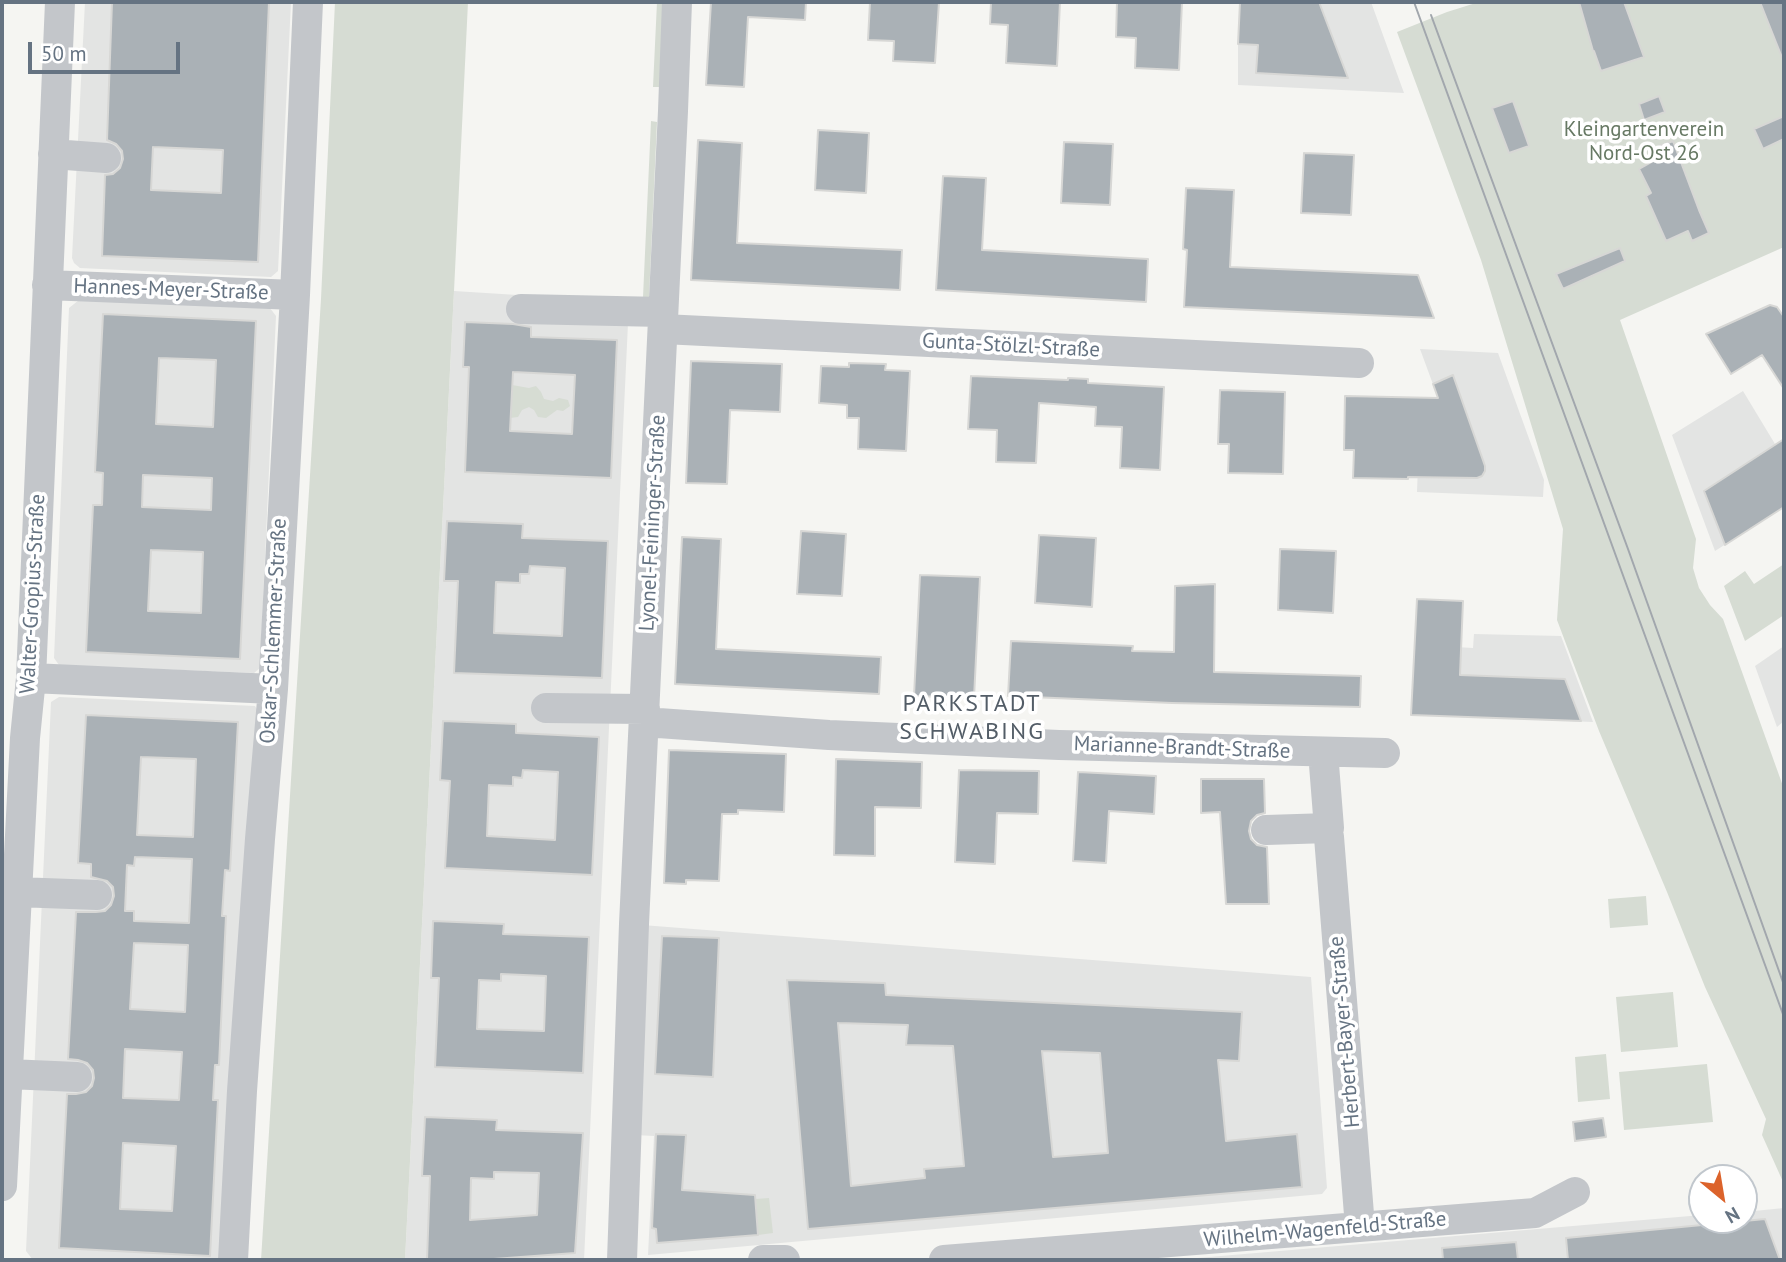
<!DOCTYPE html>
<html>
<head>
<meta charset="utf-8">
<style>
  body { margin:0 }
  #map { position:relative; width:1786px; height:1262px; overflow:hidden; background:#f5f5f2; font-family:"PT Sans",sans-serif }
  canvas { display:block }
  .frame { position:absolute; inset:0; border:4px solid #657382; pointer-events:none }
  .north { position:absolute; left:1688px; top:1164px; width:70px; height:70px; box-sizing:border-box; background:#fff; border:2px solid #c1c7cd; border-radius:50%; rotate:150deg; font-size:19px; font-weight:700; line-height:28px; text-align:center; color:#657382 }
  .north::after { content:''; display:block; margin:auto; width:24px; height:32px; background:#dc632b; clip-path:polygon(50% 0,100% 100%,50% 72%,0 100%) }
  .scale { position:absolute; left:28px; top:42px; width:152px; height:32px; box-sizing:border-box; border:4px solid #657382; border-top:0; padding-left:9px; font-size:21px; line-height:24px; white-space:nowrap; color:#657382; -webkit-text-stroke:5px #fff; paint-order:stroke }
</style>
</head>
<body>
<div id="map">
<canvas width="1786" height="1262"></canvas>
<div class="frame"></div>
<div class="north">N</div>
<div class="scale">50 m</div>
</div>
<script>
const ctx = document.querySelector('canvas').getContext('2d');
ctx.lineJoin = 'round';
function fill(path, color) {
  ctx.fillStyle = color;
  ctx.fill(path, 'evenodd');
}
function poly(rows) {
  const path = new Path2D();
  for (const r of rows) {
    path.moveTo(r[0], r[1]);
    for (let i = 2; i < r.length; i += 2) path.lineTo(r[i], r[i + 1]);
  }
  return path;
}
function stroke(path, color, width, dash) {
  ctx.strokeStyle = color;
  ctx.lineWidth = width;
  ctx.lineCap = dash ? 'butt' : 'round';
  ctx.setLineDash(dash || []);
  ctx.stroke(path);
}
function label(font, color, halo, rows, align = 'center') {
  ctx.font = font + ' "PT Sans",sans-serif';
  ctx.lineWidth = 7;
  ctx.setLineDash([]);
  ctx.textBaseline = 'middle';
  ctx.strokeStyle = halo;
  ctx.fillStyle = color;
  for (const [text, x, y, turn = 0] of rows) {
    ctx.save();
    ctx.translate(x, y);
    ctx.rotate((+turn || 0) * Math.PI / 180);
    ctx.textAlign = isNaN(turn) ? turn : align;
    if (halo) ctx.strokeText(text, 0, 0);
    ctx.fillText(text, 0, 0);
    ctx.restore();
  }
}
fill(poly([
  [85,2,291,2,278,271,271,277,80,268,74,263,72,258],
  [1240,2,1371,2,1404,93,1238,85,1238,44],
  [454,291,629,302,584,1260,405,1260],
  [79,300,270,308,276,316,260,668,254,673,59,665,54,658,69,308],
  [1420,349,1498,353,1544,480,1543,497,1417,492,1420,412,1441,406],
  [1743,391,1775,444,1784,439,1784,507,1715,551,1672,435],
  [1474,634,1561,636,1593,722,1411,715,1412,687,1419,687,1456,647,1473,648],
  [1784,646,1784,721,1777,727,1755,666],
  [59,697,255,706,259,713,231,1260,33,1260,26,1251,51,702],
  [642,925,1311,977,1327,1188,1322,1194,648,1255,654,1136,635,1135],
  [1784,1208,1784,1260,1174,1260,1702,1215,1702,1220,1744,1220,1744,1212]
]), '#e3e4e3');
fill(poly([
  [335,2,468,2,454,291,405,1260,261,1260,321,299],
  [657,2,664,2,660,87,653,87],
  [1479,2,1784,2,1784,247,1620,320,1696,539,1693,568,1699,588,1710,605,1723,619,1784,789,1784,1184,1762,1135,1766,1119,1705,987,1667,892,1599,731,1557,620,1563,529,1481,260,1397,32,1447,12],
  [651,121,657,122,649,297,643,297],
  [512,385,529,388,536,386,541,392,544,399,553,401,559,398,568,400,570,406,563,411,557,410,546,418,538,417,534,410,529,407,522,410,518,417,510,418],
  [1784,564,1784,615,1745,641,1724,586,1745,571,1754,584],
  [1646,896,1648,925,1610,928,1608,899],
  [1673,992,1678,1047,1621,1052,1616,997],
  [1606,1054,1610,1099,1578,1102,1575,1057],
  [1707,1064,1713,1122,1624,1130,1619,1072],
  [769,1198,773,1233,758,1235,756,1199]
]), '#d6dcd3');
const building = poly([
  [112,2,269,2,258,262,102,256,105,175,113,174,120,168,123,159,122,151,116,144,107,140,112,2],
  [153,147,223,150,221,193,151,190,153,147],
  [711,2,806,2,805,20,748,17,744,87,706,85,711,2],
  [870,2,939,2,935,63,893,61,894,41,868,40,870,2],
  [991,2,1060,2,1057,66,1006,63,1008,25,990,24,991,2],
  [1117,2,1182,2,1179,70,1135,68,1136,38,1116,37,1117,2],
  [1240,2,1319,2,1348,78,1256,73,1258,45,1238,44,1240,2],
  [1579,2,1624,2,1644,57,1601,71,1594,51,1593,51,1579,2],
  [1760,2,1784,2,1784,60,1783,60,1760,2],
  [1659,96,1665,112,1644,120,1639,104,1659,96],
  [1513,101,1529,146,1509,153,1492,108,1513,101],
  [1784,116,1784,139,1763,149,1754,129,1784,116],
  [818,130,869,133,866,193,815,190,818,130],
  [698,140,742,143,737,243,902,250,900,290,691,280,698,140],
  [1673,141,1699,210,1709,233,1692,241,1688,231,1666,241,1646,196,1651,193,1639,169,1657,159,1654,148,1673,141],
  [1064,142,1113,144,1110,205,1061,203,1064,142],
  [1304,153,1354,155,1351,215,1301,213,1304,153],
  [943,176,986,178,982,250,1148,259,1146,302,936,290,943,176],
  [1186,188,1234,190,1230,267,1418,275,1434,318,1184,307,1187,250,1183,249,1186,188],
  [1620,248,1625,261,1563,289,1556,274,1620,248],
  [1770,305,1777,307,1784,317,1784,389,1762,355,1731,374,1706,334,1770,305],
  [103,314,256,321,240,659,86,652,93,505,102,505,103,473,95,472,103,314],
  [159,358,216,360,213,427,156,424,159,358],
  [143,475,212,478,211,510,142,507,143,475],
  [151,550,203,552,201,613,148,611,151,550],
  [465,322,513,324,531,327,531,337,617,340,611,478,465,472,469,367,463,367,465,322],
  [513,372,575,375,572,434,510,431,513,372],
  [691,361,782,364,780,412,730,410,727,484,686,483,691,361],
  [849,363,886,364,885,370,910,371,906,451,858,449,859,418,847,418,847,405,819,403,821,366,849,367,849,363],
  [1453,375,1485,466,1485,471,1482,476,1477,478,1408,477,1408,479,1353,478,1354,450,1344,450,1345,396,1438,398,1433,384,1453,375],
  [971,376,1068,380,1068,378,1088,379,1088,383,1164,387,1160,470,1120,468,1122,427,1095,426,1096,407,1039,403,1036,463,996,462,997,430,968,429,971,376],
  [1220,390,1285,392,1283,474,1228,473,1229,444,1218,444,1220,390],
  [1784,439,1784,507,1725,545,1704,491,1784,439],
  [447,521,523,524,522,538,608,541,602,678,454,673,458,581,444,581,447,521],
  [530,566,565,568,562,636,494,633,496,582,520,583,520,574,529,574,530,566],
  [801,531,846,534,842,596,797,594,801,531],
  [1039,535,1096,538,1092,607,1035,603,1039,535],
  [682,537,721,539,716,649,881,657,879,694,675,684,682,537],
  [1280,549,1336,551,1333,613,1278,610,1280,549],
  [920,575,980,577,974,698,914,696,920,575],
  [1215,584,1214,672,1361,676,1360,707,1172,703,1008,696,1011,641,1133,646,1132,651,1174,652,1175,586,1215,584],
  [1417,599,1463,601,1460,675,1565,679,1581,721,1411,715,1417,599],
  [86,715,238,722,230,871,225,870,222,916,226,916,219,1065,215,1065,213,1100,218,1100,210,1256,59,1248,67,1094,76,1094,86,1092,92,1086,94,1078,93,1070,87,1063,78,1060,68,1059,76,912,96,912,105,911,111,905,114,896,113,887,107,881,91,877,91,864,78,863,86,715],
  [141,757,196,759,193,837,137,835,141,757],
  [135,857,192,859,189,923,134,921,134,911,125,911,127,865,134,866,135,857],
  [134,943,188,945,185,1012,130,1009,134,943],
  [125,1049,182,1052,179,1100,123,1098,125,1049],
  [123,1143,176,1146,172,1211,120,1209,123,1143],
  [443,721,516,724,516,733,599,737,592,875,445,868,450,781,440,780,443,721],
  [523,770,558,772,555,840,487,836,489,785,513,786,513,777,522,778,523,770],
  [669,750,786,754,784,812,738,810,738,814,722,814,719,881,686,880,686,884,664,883,669,750],
  [836,759,922,762,921,808,875,807,875,856,834,855,836,759],
  [959,770,1039,771,1038,814,997,813,995,864,955,862,959,770],
  [1078,772,1156,776,1154,814,1109,811,1106,863,1073,861,1078,772],
  [1201,779,1264,779,1265,813,1257,815,1251,821,1249,831,1251,839,1257,845,1267,847,1269,904,1226,904,1220,812,1201,813,1201,779],
  [433,921,504,924,503,934,589,937,583,1073,435,1067,439,978,431,978,433,921],
  [501,974,546,976,544,1031,477,1029,479,980,501,981,501,974],
  [662,936,719,938,713,1077,655,1074,662,936],
  [787,980,885,983,886,995,1242,1012,1239,1061,1218,1060,1226,1141,1297,1134,1302,1187,808,1229,787,980],
  [838,1023,908,1025,906,1045,953,1046,964,1166,924,1169,925,1178,851,1186,838,1023],
  [1042,1051,1100,1053,1108,1153,1053,1157,1042,1051],
  [425,1117,497,1120,496,1130,583,1133,575,1253,480,1260,427,1260,430,1176,422,1176,425,1117],
  [494,1172,539,1173,537,1215,470,1220,471,1178,494,1179,494,1172],
  [1603,1118,1606,1137,1575,1141,1573,1122,1603,1118],
  [656,1134,686,1135,682,1190,755,1195,758,1235,657,1243,656,1229,652,1228,656,1134],
  [1765,1219,1780,1260,1568,1260,1566,1238,1765,1219],
  [1516,1242,1518,1260,1443,1260,1442,1248,1516,1242]
]);
fill(building, '#aab1b6');
stroke(building, '#d7d7d5', 2);
stroke(poly([
  [53,154,106,158],
  [47,285,295,295],
  [521,309,663,312],
  [663,329,1359,363],
  [31,678,273,689],
  [546,708,645,709],
  [644,722,829,735,1059,745,1385,753],
  [1266,830,1329,828,1323,752],
  [1329,837,1360,1227],
  [17,892,97,895],
  [8,1074,77,1077],
  [2,1186,25,738,31,678,60,2],
  [233,1260,242,1091,260,839,273,689,295,295,308,2],
  [622,1260,634,924,673,111,677,2],
  [763,1260,785,1260],
  [944,1260,1535,1213,1575,1192]
]), '#c3c6ca', 30);
stroke(poly([
  [1414,2,1784,1017],
  [1431,15,1628,549,1784,985]
]), '#a2a7ad', 2);
label('21px', '#677964', '#fff', [
  ["Kleingartenverein",1644,130],
  ["Nord-Ost 26",1644,154]
]);
label('21px', '#657382', '#fff', [
  ["Hannes-Meyer-Straße",171,290,2],
  ["Gunta-Stölzl-Straße",1011,346,3],
  ["Lyonel-Feininger-Straße",653,523,-87],
  ["Walter-Gropius-Straße",33,594,-87],
  ["Oskar-Schlemmer-Straße",274,631,-87],
  ["Marianne-Brandt-Straße",1182,748,2],
  ["Herbert-Bayer-Straße",1345,1032,-95],
  ["Wilhelm-Wagenfeld-Straße",1325,1230,-5]
]);
ctx.letterSpacing = '2px';
label('24px', '#535d67', '#fff', [
  ["PARKSTADT",972,704],
  ["SCHWABING",972,732]
]);
ctx.letterSpacing = '0px';
</script>
</body>
</html>
